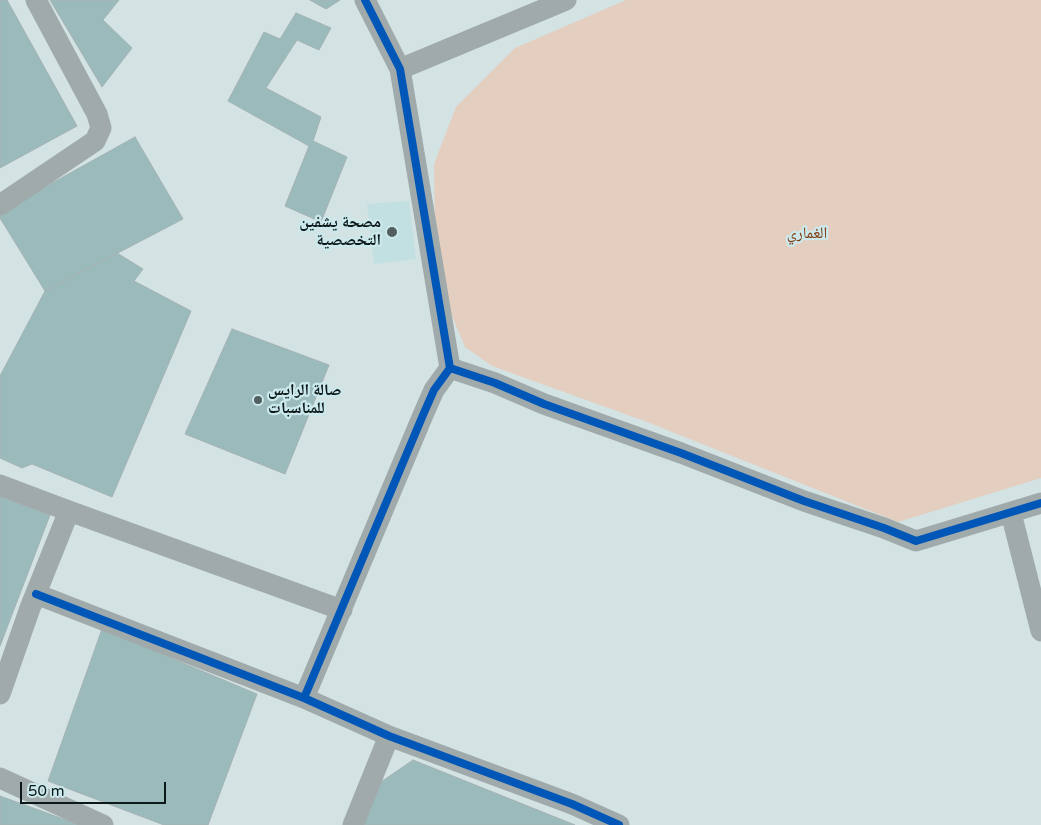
<!DOCTYPE html>
<html>
<head>
<meta charset="utf-8">
<style>
  body { margin:0 }
  #map { position:relative; width:1041px; height:825px; overflow:hidden; background:#d3e3e4; font-family:"Varela Round",sans-serif }
  canvas { display:block }
  .scale { position:absolute; left:20px; top:782px; width:146px; height:22px; box-sizing:border-box; border:2px solid #0d1819; border-top:0; padding-left:6px; font-size:15px; line-height:18px; white-space:nowrap; color:#0d1819; -webkit-text-stroke:4px #cbe9ec; paint-order:stroke }
</style>
</head>
<body>
<div id="map">
<canvas width="1041" height="825"></canvas>
<div class="scale">50 m</div>
</div>
<script>
const ctx = document.querySelector('canvas').getContext('2d');
ctx.lineJoin = 'round';
function fill(path, color) {
  ctx.fillStyle = color;
  ctx.fill(path, 'evenodd');
}
function poly(rows) {
  const path = new Path2D();
  for (const r of rows) {
    path.moveTo(r[0], r[1]);
    for (let i = 2; i < r.length; i += 2) path.lineTo(r[i], r[i + 1]);
  }
  return path;
}
function stroke(path, color, width, dash) {
  ctx.strokeStyle = color;
  ctx.lineWidth = width;
  ctx.lineCap = dash ? 'butt' : 'round';
  ctx.setLineDash(dash || []);
  ctx.stroke(path);
}
function label(font, color, halo, rows, align = 'center') {
  ctx.font = font + ' "Varela Round","Noto Naskh Arabic",sans-serif';
  ctx.lineWidth = 4.5;
  ctx.setLineDash([]);
  ctx.textBaseline = 'middle';
  ctx.strokeStyle = halo;
  ctx.fillStyle = color;
  for (const [text, x, y, turn = 0] of rows) {
    ctx.save();
    ctx.translate(x, y);
    ctx.rotate((+turn || 0) * Math.PI / 180);
    ctx.textAlign = isNaN(turn) ? turn : align;
    if (halo) ctx.strokeText(text, 0, 0);
    ctx.fillText(text, 0, 0);
    ctx.restore();
  }
}
fill(poly([
  [409,201,416,259,374,264,367,204]
]), '#c2dfe2');
fill(poly([
  [626,0,1041,0,1041,478,898,522,647,422,492,366,465,347,450,311,435,235,434,164,456,107,515,48]
]), '#e4cebf');
const building = poly([
  [0,0,7,0,77,126,0,168,0,0],
  [50,0,119,0,103,20,132,48,102,87,50,0],
  [310,0,340,0,326,9,310,0],
  [296,13,331,28,319,50,297,40,266,88,321,117,313,141,347,157,321,222,285,206,309,146,228,101,264,32,280,39,296,13],
  [135,137,183,219,45,291,0,218,0,212,135,137],
  [117,253,143,269,134,281,191,311,112,497,32,464,22,468,0,458,0,376,45,291,117,253],
  [232,329,329,365,285,474,185,434,232,329],
  [0,496,50,515,0,646,0,496],
  [102,629,257,694,208,825,164,825,48,781,102,629],
  [413,760,575,825,364,825,378,784,413,760],
  [0,796,80,825,0,825,0,796]
]);
fill(building, '#9ababc');
stroke(building, '#a5b2b3', 1);
stroke(poly([
  [400,69,566,0],
  [0,205,95,141,101,128,97,114,36,0],
  [450,368,495,383,544,404,681,453,804,501,884,528,916,541,1041,503],
  [0,485,69,511,342,610],
  [1011,513,1041,631],
  [36,594,304,698,389,736,572,804,619,825],
  [0,694,30,608,69,511],
  [304,698,423,415,434,390,450,368,400,69,365,0],
  [0,778,103,825],
  [353,825,389,736]
]), '#a1aaab', 21);
stroke(poly([
  [450,368,495,383,544,404,681,453,804,501,884,528,916,541,1041,503],
  [36,594,304,698,389,736,572,804,619,825],
  [304,698,423,415,434,390,450,368,400,69,365,0]
]), '#0057b8', 8);
for (const [x, y, r, color] of [
  [392,232,6,"#525f60"],
  [258,400,5,"#525f60"]
]) {
  const dot = new Path2D();
  dot.arc(x, y, r, 0, 2 * Math.PI);
  ctx.fillStyle = color;
  ctx.fill(dot);
  stroke(dot, '#cbe9ec', 2);
}
label('bold 16px', '#0d1819', '#cbe9ec', [
  ["مصحة يشفين",381,223],
  ["التخصصية",381,241],
  ["صالة الرايس",268,391,"left"],
  ["للمناسبات",268,409,"left"]
], 'right');
label('16px', '#813c0d', '#cbe9ec', [
  ["الغماري",807,234]
]);
</script>
</body>
</html>
